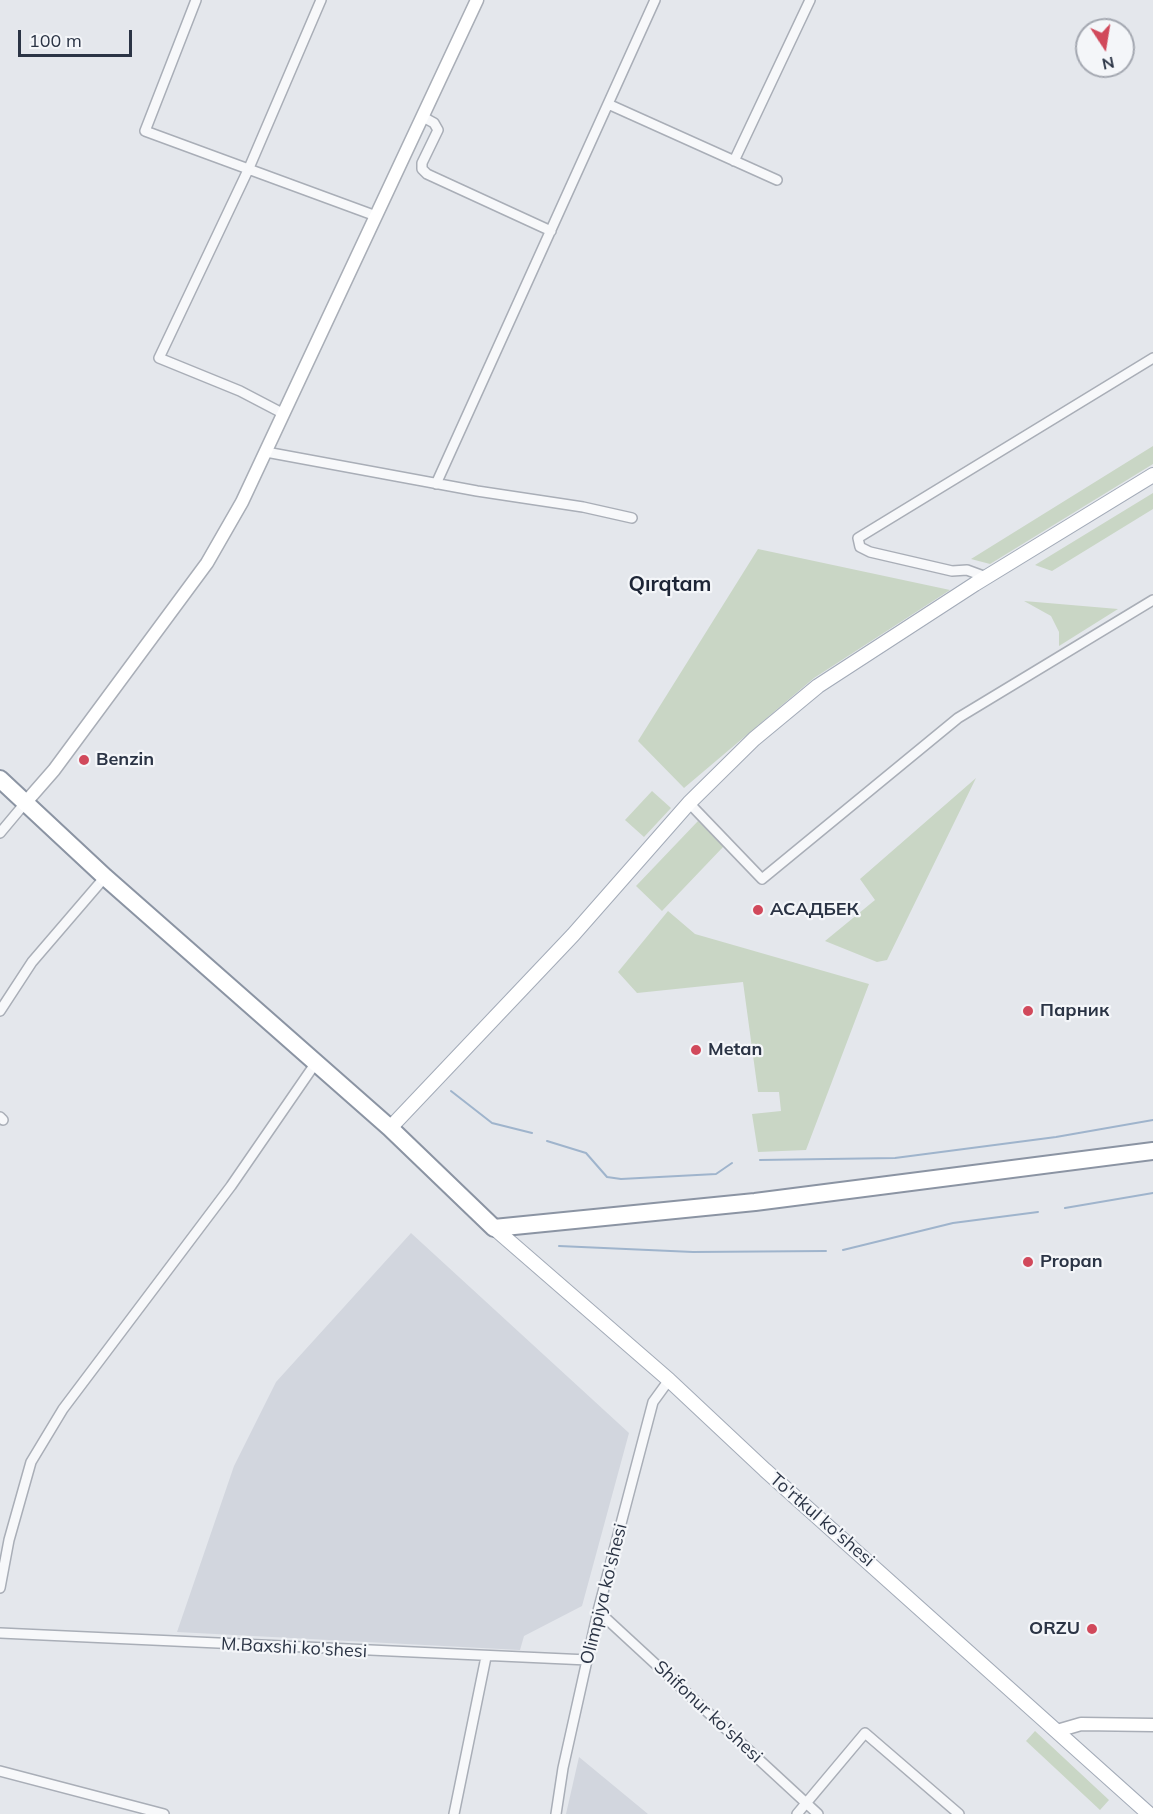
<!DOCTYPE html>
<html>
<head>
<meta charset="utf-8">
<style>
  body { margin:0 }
  #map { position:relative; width:1153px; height:1814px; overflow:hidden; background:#e4e7ec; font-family:Mulish,sans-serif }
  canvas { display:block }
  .north { position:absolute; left:1075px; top:18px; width:60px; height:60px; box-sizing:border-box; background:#f4f6f9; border:2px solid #a4a8b1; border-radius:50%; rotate:168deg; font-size:16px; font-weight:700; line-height:24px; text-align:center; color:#2b3445 }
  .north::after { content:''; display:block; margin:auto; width:21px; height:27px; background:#d1495b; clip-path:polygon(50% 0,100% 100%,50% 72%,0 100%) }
  .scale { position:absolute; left:18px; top:30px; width:114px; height:27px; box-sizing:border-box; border:3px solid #2b3445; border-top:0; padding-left:8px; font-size:18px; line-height:21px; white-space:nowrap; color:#2b3445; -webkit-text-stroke:4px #f4f6f9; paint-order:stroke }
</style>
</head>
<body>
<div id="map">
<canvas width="1153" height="1814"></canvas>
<div class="north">N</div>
<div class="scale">100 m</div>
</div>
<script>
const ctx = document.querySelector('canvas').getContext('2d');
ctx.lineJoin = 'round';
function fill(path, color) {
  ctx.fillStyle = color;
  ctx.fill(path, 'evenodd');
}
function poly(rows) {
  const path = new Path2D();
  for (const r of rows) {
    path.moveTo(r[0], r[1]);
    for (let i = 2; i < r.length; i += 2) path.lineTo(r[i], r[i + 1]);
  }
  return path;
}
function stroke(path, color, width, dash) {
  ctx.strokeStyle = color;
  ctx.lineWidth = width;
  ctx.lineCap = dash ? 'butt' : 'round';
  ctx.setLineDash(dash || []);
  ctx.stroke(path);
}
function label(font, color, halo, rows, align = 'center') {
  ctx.font = font + ' Mulish,sans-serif';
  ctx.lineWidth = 4.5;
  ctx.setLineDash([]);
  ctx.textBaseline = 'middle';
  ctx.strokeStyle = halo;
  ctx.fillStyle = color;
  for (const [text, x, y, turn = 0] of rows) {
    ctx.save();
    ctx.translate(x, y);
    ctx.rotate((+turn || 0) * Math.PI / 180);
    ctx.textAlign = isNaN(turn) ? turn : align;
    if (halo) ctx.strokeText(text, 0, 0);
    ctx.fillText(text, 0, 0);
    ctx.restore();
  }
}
fill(poly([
  [411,1233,629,1433,582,1606,524,1636,520,1650,177,1632,234,1466,276,1382],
  [579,1757,648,1814,566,1814]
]), '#d2d6de');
fill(poly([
  [1153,446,1153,464,990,564,971,559],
  [1153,493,1153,509,1052,571,1035,565],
  [758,549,950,590,814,678,684,788,638,741],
  [1024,601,1118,609,1059,646,1059,632,1051,616],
  [976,778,887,960,877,962,825,941,875,900,860,879],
  [652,791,671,808,644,837,625,820],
  [698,821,724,846,662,911,636,886],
  [668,911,695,934,869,984,806,1150,758,1152,752,1114,781,1111,779,1092,758,1092,743,982,637,993,618,972],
  [1035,1731,1109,1800,1100,1810,1026,1741]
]), '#c9d6c5');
stroke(poly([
  [451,1091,492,1123,532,1133],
  [547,1141,586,1153,607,1177,621,1179,716,1174,732,1163],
  [760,1160,895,1158,1056,1137,1153,1120],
  [1065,1208,1153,1193],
  [559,1246,693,1252,826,1251],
  [843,1250,953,1223,1038,1212]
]), '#9fb4cc', 2);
const street = poly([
  [196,0,145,131,376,216],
  [608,104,777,180],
  [423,117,434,123,438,130,422,163,422,169,427,174,551,231],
  [734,161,810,0],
  [284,414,240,391,159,358,249,168,321,0],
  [266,452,477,491,583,507,632,518],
  [436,484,655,0],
  [986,577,967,570,952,571,870,552,860,547,858,538,1153,358],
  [689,803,762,879,958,718,1153,600],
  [0,833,26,802],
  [0,1011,32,962,105,877],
  [0,1117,3,1120],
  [0,1588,9,1540,31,1462,63,1409,231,1186,315,1064],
  [598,1611,818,1814],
  [0,1633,588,1660],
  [0,1771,164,1814],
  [454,1814,486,1657],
  [556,1814,563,1768,598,1611,653,1402,669,1380],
  [797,1814,865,1733,959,1814]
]);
const secondary = poly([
  [26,802,54,770,207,563,242,502,477,0],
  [1057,1731,1081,1724,1153,1725]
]);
const primary = poly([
  [390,1128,573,935,689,803,754,739,818,686,975,584,1153,475],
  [494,1228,669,1380,765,1470,1149,1814]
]);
const highway = poly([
  [0,779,105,877,390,1128,494,1228,755,1202,1153,1151]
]);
stroke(street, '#a9aeb7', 12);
stroke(secondary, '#a9aeb7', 15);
stroke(primary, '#a3abb8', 16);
stroke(highway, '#8b94a3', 20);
stroke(street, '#f7f8fa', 9);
stroke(secondary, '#fff', 12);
stroke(primary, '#fff', 14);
stroke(highway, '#fff', 16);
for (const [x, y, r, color] of [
  [84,760,6,"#d1495b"],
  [758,910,6,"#d1495b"],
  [1028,1011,6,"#d1495b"],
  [696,1050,6,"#d1495b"],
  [1028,1262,6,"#d1495b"],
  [1092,1629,6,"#d1495b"]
]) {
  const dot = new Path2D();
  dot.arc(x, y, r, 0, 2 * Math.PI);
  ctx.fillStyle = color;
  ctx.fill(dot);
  stroke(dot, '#f4f6f9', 2);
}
label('bold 18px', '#2b3445', '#f4f6f9', [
  ["Benzin",96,760],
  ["АСАДБЕК",770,910],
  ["Парник",1040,1011],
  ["Metan",708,1050],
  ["Propan",1040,1262],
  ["ORZU",1080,1629,"right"]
], 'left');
label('18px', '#2b3445', '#f4f6f9', [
  ["To'rtkul ko'shesi",822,1520,41],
  ["Olimpiya ko'shesi",604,1594,-76],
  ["M.Baxshi ko'shesi",294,1648,3],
  ["Shifonur ko'shesi",708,1712,43]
]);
label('bold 21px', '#1d2536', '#f4f6f9', [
  ["Qırqtam",670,585]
]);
</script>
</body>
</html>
